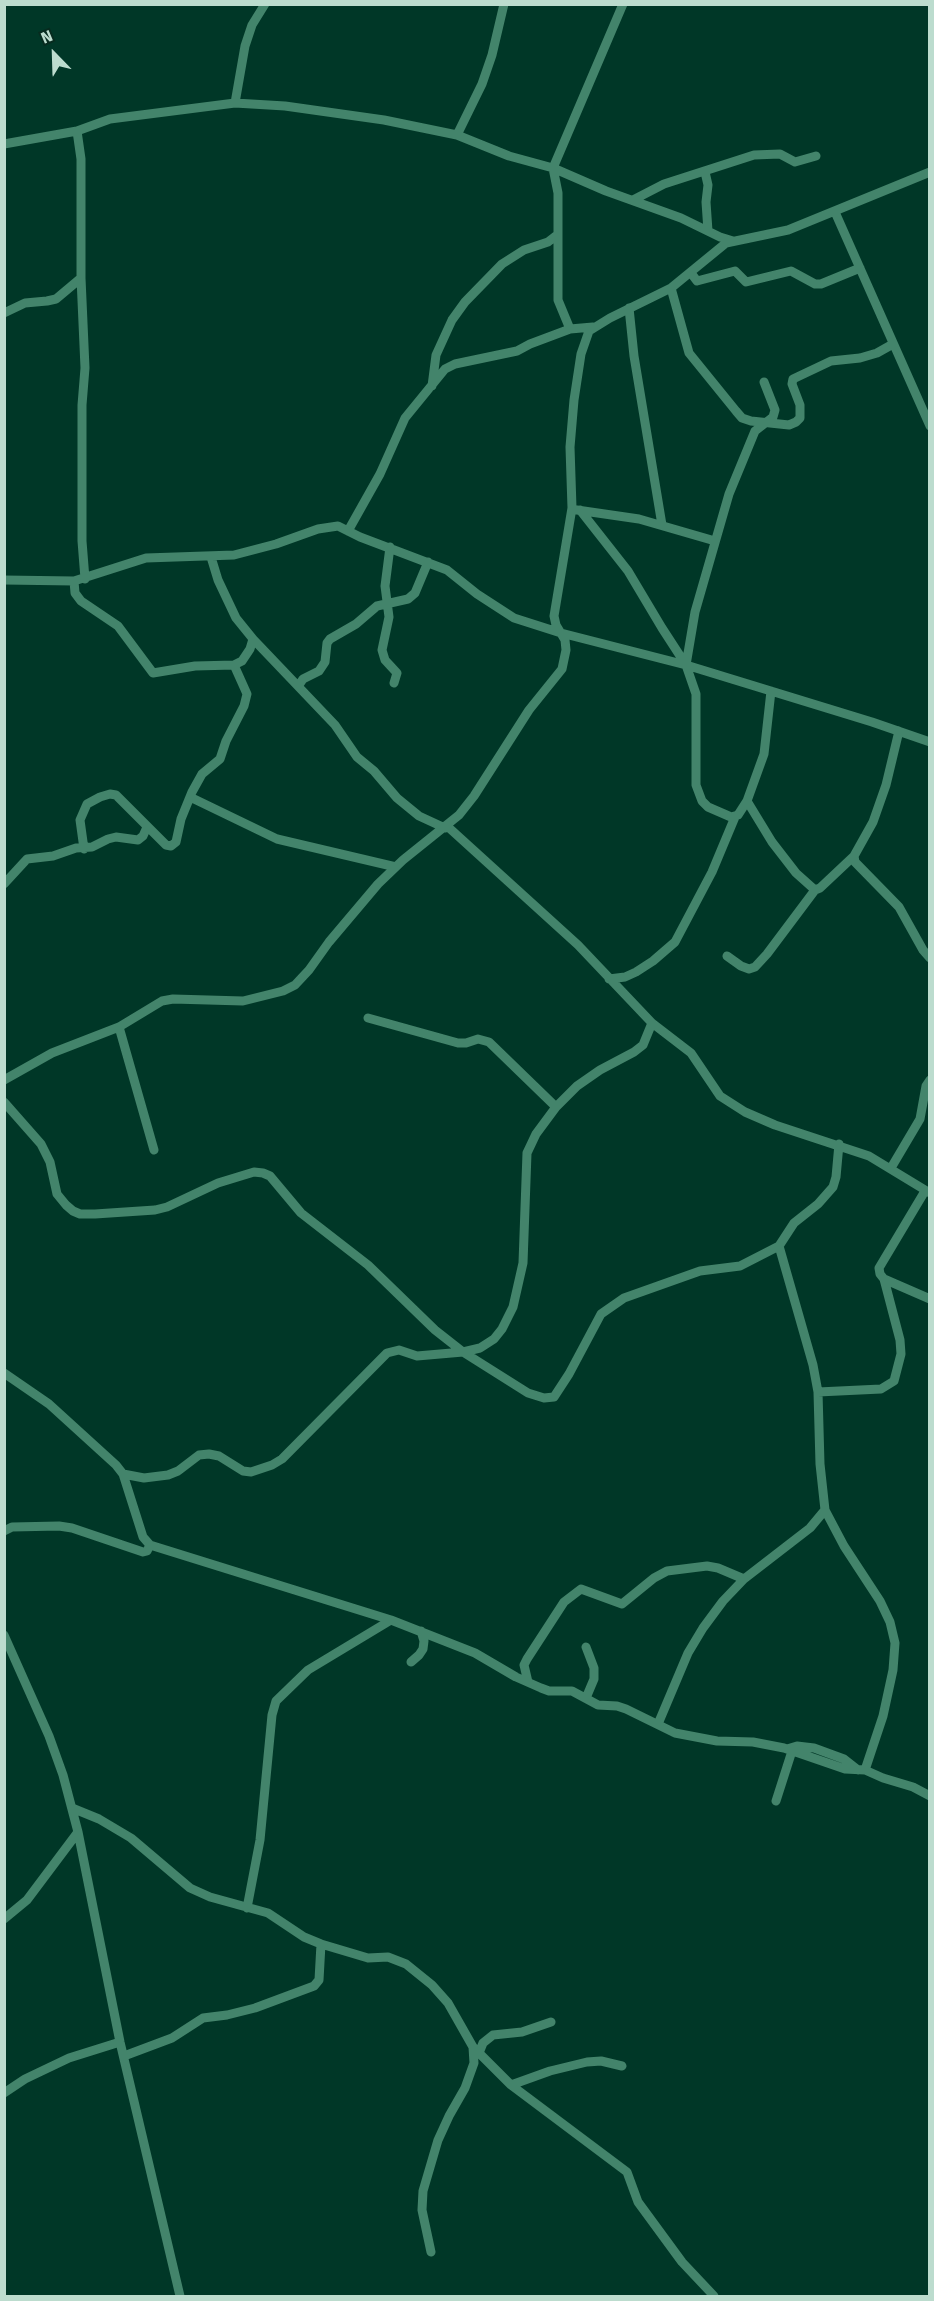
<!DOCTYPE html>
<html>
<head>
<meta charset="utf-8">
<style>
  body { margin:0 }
  #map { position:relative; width:934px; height:2301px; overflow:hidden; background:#003727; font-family:"Fira Sans",sans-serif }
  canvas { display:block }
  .frame { position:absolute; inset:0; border:6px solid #bcdcce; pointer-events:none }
  .north { position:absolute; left:24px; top:24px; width:60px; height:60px; -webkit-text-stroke:4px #072b1f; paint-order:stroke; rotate:337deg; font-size:16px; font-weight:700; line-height:24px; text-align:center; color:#bcdcce }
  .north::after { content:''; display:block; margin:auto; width:21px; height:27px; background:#bcdcce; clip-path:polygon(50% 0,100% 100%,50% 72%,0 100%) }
</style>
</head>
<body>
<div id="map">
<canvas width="934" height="2301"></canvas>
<div class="frame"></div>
<div class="north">N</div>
</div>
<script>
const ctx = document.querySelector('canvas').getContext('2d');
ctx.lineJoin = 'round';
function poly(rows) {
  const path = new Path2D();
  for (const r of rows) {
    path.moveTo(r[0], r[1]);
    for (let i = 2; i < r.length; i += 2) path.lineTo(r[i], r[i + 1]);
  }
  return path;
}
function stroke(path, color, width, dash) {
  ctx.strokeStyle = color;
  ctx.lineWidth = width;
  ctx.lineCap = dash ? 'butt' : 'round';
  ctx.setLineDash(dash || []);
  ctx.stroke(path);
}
stroke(poly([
  [235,103,245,46,252,25,265,4],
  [77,131,81,159,81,278,85,368,82,405,82,541,85,579],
  [457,135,482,84,492,55,504,4],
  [4,144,77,131,110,119,235,103,285,106,384,120,457,135,509,156,553,168,606,191,681,218,720,237,733,241],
  [705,172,708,185,706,202,708,231],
  [633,200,664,184,754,155,780,154,795,162,816,156],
  [835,212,930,426],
  [691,273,697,281,735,271,746,282,791,271,815,284,821,284,860,268],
  [671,288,689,353,736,411,742,418,751,421,789,425,796,422,800,418,800,405,792,384,793,379,831,361,860,358,877,353,893,344],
  [629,308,634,356,662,525],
  [4,313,25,303,47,301,56,299,81,278],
  [570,329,558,300,558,193,553,168,623,4],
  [432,386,436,355,452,320,465,302,502,264,524,250,548,242,557,235],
  [577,510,639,519,715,541],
  [580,510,628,571,662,628,686,665,696,694,696,785,702,801,708,807,731,817,738,815,747,801],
  [348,531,380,474,405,418,445,369,455,364,517,351,530,344,570,329,593,327],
  [390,547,385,586,389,617,382,650,385,660,397,673,394,683],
  [211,557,218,580,236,618,253,639,335,725,357,757,374,771,397,798,419,816,445,828],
  [4,580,74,581,146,558,234,555,276,544,318,529,338,526,360,537,447,570,477,594,514,618,561,633,686,665,872,722,930,742],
  [74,581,75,593,81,601,118,626,153,673,195,666,234,665,242,661,250,649,253,639],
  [686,665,695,612,729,494,755,431,773,417,775,410,764,382],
  [299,685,303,679,319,671,325,662,327,643,330,639,356,624,377,606,408,599,415,593,428,562],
  [771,691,764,754,747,801,772,842,796,873,815,890,820,888,854,856],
  [899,731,886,785,873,822,854,856,855,862,899,907,923,950,930,958],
  [190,797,277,839,396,867],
  [447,826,578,945,652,1023,691,1053,720,1096,745,1112,775,1125,869,1156,930,1193],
  [84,849,80,820,87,804,100,797,110,794,116,795,166,845,171,846,176,842,181,819,192,792,202,774,220,759,226,741,244,706,247,694,234,665],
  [4,884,27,859,53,856,76,848,92,847,108,839,116,837,138,840,143,836,147,827],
  [727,956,741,966,749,969,755,967,767,954,815,890],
  [609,979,625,977,636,972,653,961,675,942,712,872,735,817],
  [368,1018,458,1043,466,1043,478,1039,489,1042,556,1107],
  [119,1027,154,1150],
  [4,1080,52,1053,119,1027,162,1001,173,999,243,1001,283,991,295,985,309,970,329,942,378,884,403,860,459,815,474,796,529,710,562,669,566,650,565,640,556,625,554,616,572,508,570,447,574,400,581,354,589,331,610,318,671,288,726,243,788,230,930,172],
  [4,1102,41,1144,50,1162,57,1194,66,1205,73,1211,80,1214,95,1214,155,1210,167,1207,218,1183,254,1172,263,1173,270,1176,301,1213,368,1265,435,1330,463,1352,528,1393,544,1398,554,1397,569,1374,601,1314,624,1298,700,1271,740,1266,779,1246,794,1223,818,1204,833,1187,836,1177,839,1144],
  [891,1168,920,1119,926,1086,930,1080],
  [925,1191,879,1268,880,1274,884,1279,930,1299],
  [779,1246,813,1365,818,1392,820,1464,825,1510,844,1546,880,1601,890,1622,895,1643,893,1670,883,1716,865,1770],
  [4,1373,49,1404,116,1465,123,1474,143,1537,150,1545,391,1620,475,1653,516,1677,541,1688,549,1691,572,1691,598,1705,617,1706,626,1709,675,1733,717,1741,753,1742,784,1748,845,1769,865,1770,883,1778,913,1787,930,1796],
  [818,1392,881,1389,894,1381,901,1354,900,1340,884,1279],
  [123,1474,144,1478,168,1475,178,1471,199,1455,209,1454,219,1456,243,1471,251,1472,272,1465,282,1459,387,1353,399,1350,417,1356,463,1352,480,1348,494,1339,502,1329,513,1307,523,1263,527,1153,536,1134,556,1107,577,1086,600,1070,634,1052,643,1045,652,1023],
  [4,1531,12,1527,59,1526,72,1528,143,1552,147,1551,150,1545],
  [4,1635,49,1736,63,1775,78,1832,120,2042,180,2296],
  [411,1662,419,1655,423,1649,424,1641,421,1631],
  [528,1682,524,1665,527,1659,564,1602,581,1589,622,1604,654,1578,667,1571,707,1566,718,1568,744,1579],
  [586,1698,594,1679,594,1668,586,1647],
  [658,1724,688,1653,703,1628,723,1601,744,1579,810,1528,825,1510],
  [787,1749,797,1746,814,1748,844,1759,858,1770],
  [776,1801,792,1751],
  [72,1808,99,1819,131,1838,190,1888,210,1897,268,1913,304,1937,321,1944,368,1958,388,1957,406,1964,432,1985,448,2003,473,2047,511,2085,627,2172,638,2202,682,2262,714,2296],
  [247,1908,260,1840,272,1715,276,1701,308,1670,391,1620],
  [4,1919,27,1900,78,1832],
  [479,2053,483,2043,493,2035,522,2032,551,2022],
  [124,2056,172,2038,203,2018,227,2015,255,2008,314,1986,319,1980,321,1944],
  [511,2085,550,2071,587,2062,601,2061,622,2066],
  [4,2093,25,2079,69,2058,120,2042],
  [431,2252,422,2210,423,2191,438,2140,449,2116,465,2088,474,2063,473,2047]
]), '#43846b', 9);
</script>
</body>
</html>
